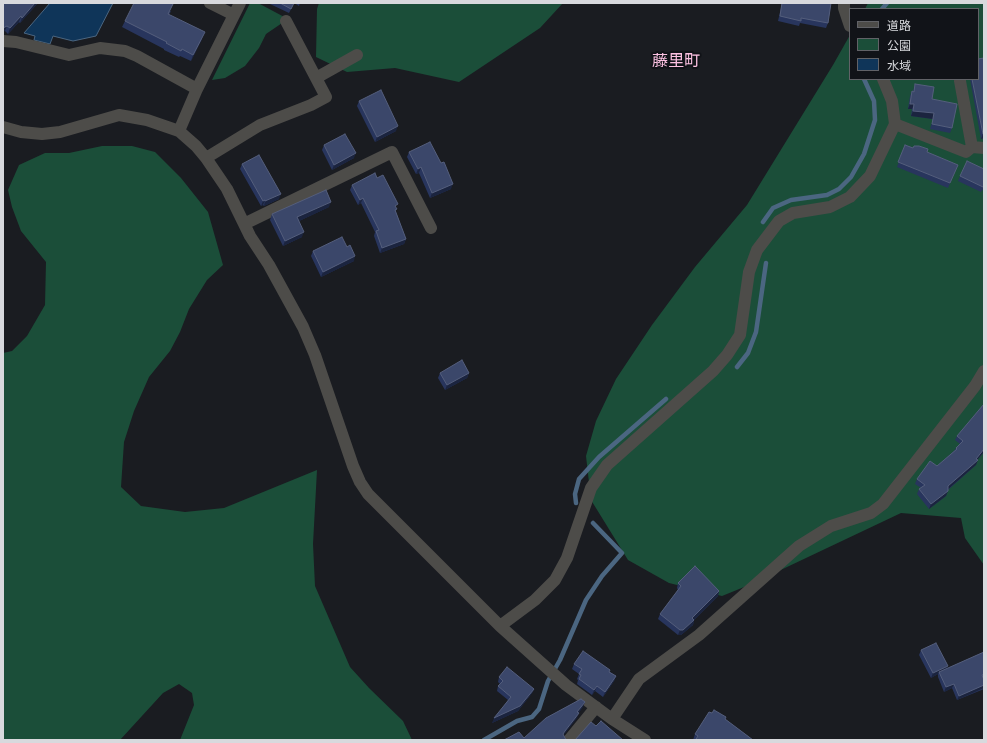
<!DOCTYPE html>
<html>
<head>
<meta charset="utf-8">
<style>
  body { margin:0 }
  #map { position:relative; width:987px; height:743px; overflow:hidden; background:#1a1c21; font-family:Helvetica,"Noto Sans JP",sans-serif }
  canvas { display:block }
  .frame { position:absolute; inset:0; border:4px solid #d8d9dd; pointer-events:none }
  .legend { position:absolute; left:849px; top:8px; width:130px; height:72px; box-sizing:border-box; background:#111318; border:1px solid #616267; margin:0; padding:5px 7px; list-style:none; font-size:12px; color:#d8d9dd }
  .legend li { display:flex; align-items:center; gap:8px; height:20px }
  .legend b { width:20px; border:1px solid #616267 }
</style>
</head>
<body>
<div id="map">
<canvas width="987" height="743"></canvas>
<div class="frame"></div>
<ul class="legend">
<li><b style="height:5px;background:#4d4c49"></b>道路</li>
<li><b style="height:11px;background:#1b4e39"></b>公園</li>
<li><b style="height:11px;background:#0f3559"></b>水域</li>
</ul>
</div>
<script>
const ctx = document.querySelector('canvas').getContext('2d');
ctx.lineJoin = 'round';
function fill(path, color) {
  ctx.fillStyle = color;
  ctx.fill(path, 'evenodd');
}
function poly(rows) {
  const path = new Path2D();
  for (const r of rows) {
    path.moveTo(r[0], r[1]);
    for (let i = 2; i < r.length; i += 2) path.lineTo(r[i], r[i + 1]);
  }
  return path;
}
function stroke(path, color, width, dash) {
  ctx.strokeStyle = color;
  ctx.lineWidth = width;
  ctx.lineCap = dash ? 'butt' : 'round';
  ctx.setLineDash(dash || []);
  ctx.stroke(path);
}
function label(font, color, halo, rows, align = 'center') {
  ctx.font = font + ' Helvetica,"Noto Sans JP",sans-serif';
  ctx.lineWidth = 4;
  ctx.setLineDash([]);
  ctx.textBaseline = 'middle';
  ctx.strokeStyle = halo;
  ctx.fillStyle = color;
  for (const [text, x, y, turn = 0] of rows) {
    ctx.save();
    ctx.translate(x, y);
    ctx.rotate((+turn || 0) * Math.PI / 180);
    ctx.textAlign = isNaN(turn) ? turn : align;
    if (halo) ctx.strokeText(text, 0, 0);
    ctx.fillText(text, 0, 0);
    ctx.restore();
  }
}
fill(poly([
  [250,3,258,3,288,19,266,34,259,48,245,66,225,78,212,80],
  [319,3,563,3,540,28,459,82,395,68,347,72,316,57,317,9],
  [868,3,984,3,984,565,965,538,961,518,901,513,749,585,722,596,669,583,628,560,591,500,586,456,596,421,616,379,652,325,695,267,747,205,833,65,850,35,850,79,978,79,978,9,865,9],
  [102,146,132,146,155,152,181,178,208,212,223,265,207,280,189,309,180,332,170,351,149,377,134,411,124,442,121,487,141,506,185,512,224,508,317,470,313,544,315,586,350,667,369,688,403,721,412,740,180,740,194,705,192,693,179,684,163,693,120,740,3,740,3,353,12,351,27,336,45,305,46,262,21,231,12,207,8,190,19,165,45,153,69,153]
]), '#1b4e39');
const water = poly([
  [50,3,113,3,96,36,73,41,53,36,50,44,34,40,35,36,24,33,50,3]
]);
fill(water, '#0f3559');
stroke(water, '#4b6681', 1);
stroke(poly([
  [882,9,887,3],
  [763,222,773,208,791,200,827,195,839,189,851,177,864,154,875,120,874,101,864,79],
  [737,367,748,353,756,332,766,263],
  [576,503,575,494,579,479,599,457,666,399],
  [484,740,517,721,532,717,539,709,548,681,560,660,586,600,602,576,622,553,593,523]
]), '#4b6681', 4.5);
stroke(poly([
  [210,3,234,15,240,3],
  [844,3,844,8,850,26],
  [3,41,16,42,69,55,100,48,125,51,137,56,197,89],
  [316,78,357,55],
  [960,81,972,147],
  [895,124,966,152,972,147,984,148],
  [3,127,21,132,42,134,60,132,119,115,147,120,179,131,196,146,206,158,227,189,250,236,269,265,303,327,315,355,353,466,360,482,368,494,500,626,566,685,612,719,645,740],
  [179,131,197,89,234,15],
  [206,158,260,125,311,105,326,97,286,21],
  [244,224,392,152,431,228],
  [500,626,535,600,555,580,567,558,591,488,607,465,713,371,727,355,740,335,749,272,757,250,779,221,793,213,830,207,850,197,870,176,895,124,892,101,883,79],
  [612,719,639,679,699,635,799,546,831,526,871,513,883,504,975,386,984,371],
  [569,740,596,707]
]), '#4d4c49', 12);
fill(poly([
  [3,3,38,3,20,23,19,22,8,34,5,31],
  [270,3,300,3,299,6,294,3,289,13,270,4],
  [782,3,831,3,828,23,826,28,800,23,799,26,778,21],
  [171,11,169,15,202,39,191,61,180,56,179,57,164,50,164,49,122,27,125,21],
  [970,79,978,79,984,138,981,139],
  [915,84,932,99,952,128,950,133,930,129,933,119,911,116,912,109,908,109,910,96,912,91,913,91],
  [359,101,396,131,375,142,357,106],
  [324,145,354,158,332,170,322,150],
  [905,145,927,152,958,165,948,188,897,167],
  [409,152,441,163,451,189,430,198,419,173,416,174,407,157],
  [242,164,279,199,264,206,263,205,261,206,240,169],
  [984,169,984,191,982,190,981,192,958,181,960,176],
  [377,178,396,208,396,212,406,239,404,244,380,253,374,236,375,232,361,203,358,205,350,190,352,185],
  [329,207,299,221,302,237,283,246,270,220,272,214],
  [313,251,354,261,321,277,311,256],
  [440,373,469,373,467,378,445,390,438,378],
  [984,404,984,452,977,460,976,465,948,490,946,496,929,509,917,494,919,489,921,488,915,484,917,479,937,466,954,451,956,448,960,444,955,440,957,436],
  [678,583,719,591,718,596,694,620,693,625,681,635,678,635,658,619,660,614,678,590,677,588],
  [921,650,946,669,984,652,984,678,983,678,984,689,957,700,952,688,944,692,938,677,938,674,931,678,919,655],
  [574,664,610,672,616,676,614,681,603,697,595,691,592,695,577,684,578,680,577,679,579,674,572,669],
  [499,677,534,689,532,693,518,711,492,723,508,700,497,691,498,686,500,684,498,682],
  [712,713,725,719,753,740,693,740,695,734]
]), '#28355d');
fill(poly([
  [35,3,38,3,20,23,22,18],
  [21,16,19,22,8,34,10,28],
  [7,26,5,31,3,32,3,28],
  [205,32,202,39,191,61,193,55],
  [910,104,914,104,912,109,908,109],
  [913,111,934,113,933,119,911,116],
  [398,126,396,131,375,142,377,137],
  [983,134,984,134,984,138,981,139],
  [356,153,354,158,332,170,334,165],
  [421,167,419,173,416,174,418,169],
  [453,184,451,189,430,198,432,193],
  [281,194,279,199,264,206,265,201],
  [363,198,361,203,358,205,360,200],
  [265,200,263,205,261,206,263,201],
  [331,202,329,207,295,223,297,217],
  [304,232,302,237,283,246,285,241],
  [406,239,404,244,380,253,382,248],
  [355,256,354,261,321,277,323,272],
  [469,373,467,378,445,390,447,385],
  [984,449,984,452,977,460,978,460,976,465,946,491,948,486,976,459],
  [948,491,946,496,929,509,931,504],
  [719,591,718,596,691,623,692,618],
  [694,620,693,625,681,635,678,635,680,630],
  [948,666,946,671,939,672,938,674,931,678,933,673],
  [616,676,614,681,603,697,605,692],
  [954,684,952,688,944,692,946,687],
  [984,685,984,688,957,700,959,696],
  [597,686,595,691,592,695,594,690],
  [534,689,532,693,518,711,492,723,494,718],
  [585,702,583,707,576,717,577,712],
  [579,713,577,718,563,736,565,731]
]), '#1b243f');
const building = poly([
  [3,3,35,3,22,18,21,16,10,28,7,26,3,28,3,3],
  [134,3,170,3,173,4,168,14,205,32,193,55,182,49,181,51,166,43,167,42,125,21,134,3],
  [280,3,294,3,291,9,280,3],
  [782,3,831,3,828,23,801,18,801,21,780,16,782,3],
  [984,58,984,134,983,134,972,79,978,79,978,59,984,58],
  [915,84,934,87,932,99,957,104,952,128,932,124,934,113,913,111,914,104,910,104,912,91,914,92,915,84],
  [381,90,398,126,377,137,359,101,381,90],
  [345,134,356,153,334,165,324,145,345,134],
  [430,142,441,163,444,162,453,184,432,193,421,167,418,169,409,152,430,142],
  [905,145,913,148,914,146,919,146,928,149,927,152,958,165,950,183,898,162,905,145],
  [259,155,281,194,265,201,265,200,263,201,242,164,259,155],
  [967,161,984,169,984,185,983,187,960,176,967,161],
  [375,173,377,178,383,175,398,204,395,206,397,209,395,210,406,239,382,248,376,231,379,230,363,198,360,200,352,185,375,173],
  [326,190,331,202,297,217,304,232,285,241,272,214,326,190],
  [342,237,347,247,350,245,355,256,323,272,313,251,342,237],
  [462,360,469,373,447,385,440,373,462,360],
  [984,404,984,449,976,459,978,460,948,486,948,491,931,504,919,489,925,485,917,479,930,461,937,466,957,449,956,448,963,441,957,436,984,404],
  [695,566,719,591,692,618,694,620,683,630,680,630,660,614,681,586,678,583,695,566],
  [936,643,948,666,933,673,921,650,936,643],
  [583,651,610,670,609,672,616,676,605,692,597,686,594,690,579,679,581,675,579,674,582,669,574,664,583,651],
  [984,652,984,674,982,675,984,680,984,685,959,696,954,684,946,687,939,672,984,652],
  [507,667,534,689,520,706,494,718,511,697,498,686,503,681,499,677,507,667],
  [581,699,585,702,577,712,579,713,565,731,563,734,566,740,504,740,519,732,524,738,546,718,581,699],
  [714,710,726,717,725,719,753,740,698,740,696,739,698,736,695,734,709,712,712,713,714,710],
  [601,721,623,740,575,740,591,722,596,726,601,721]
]);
fill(building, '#3b476a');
stroke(building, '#545e7c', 1);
label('16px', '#fbc0e1', '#111318', [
  ["藤里町",676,62]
]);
</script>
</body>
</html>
